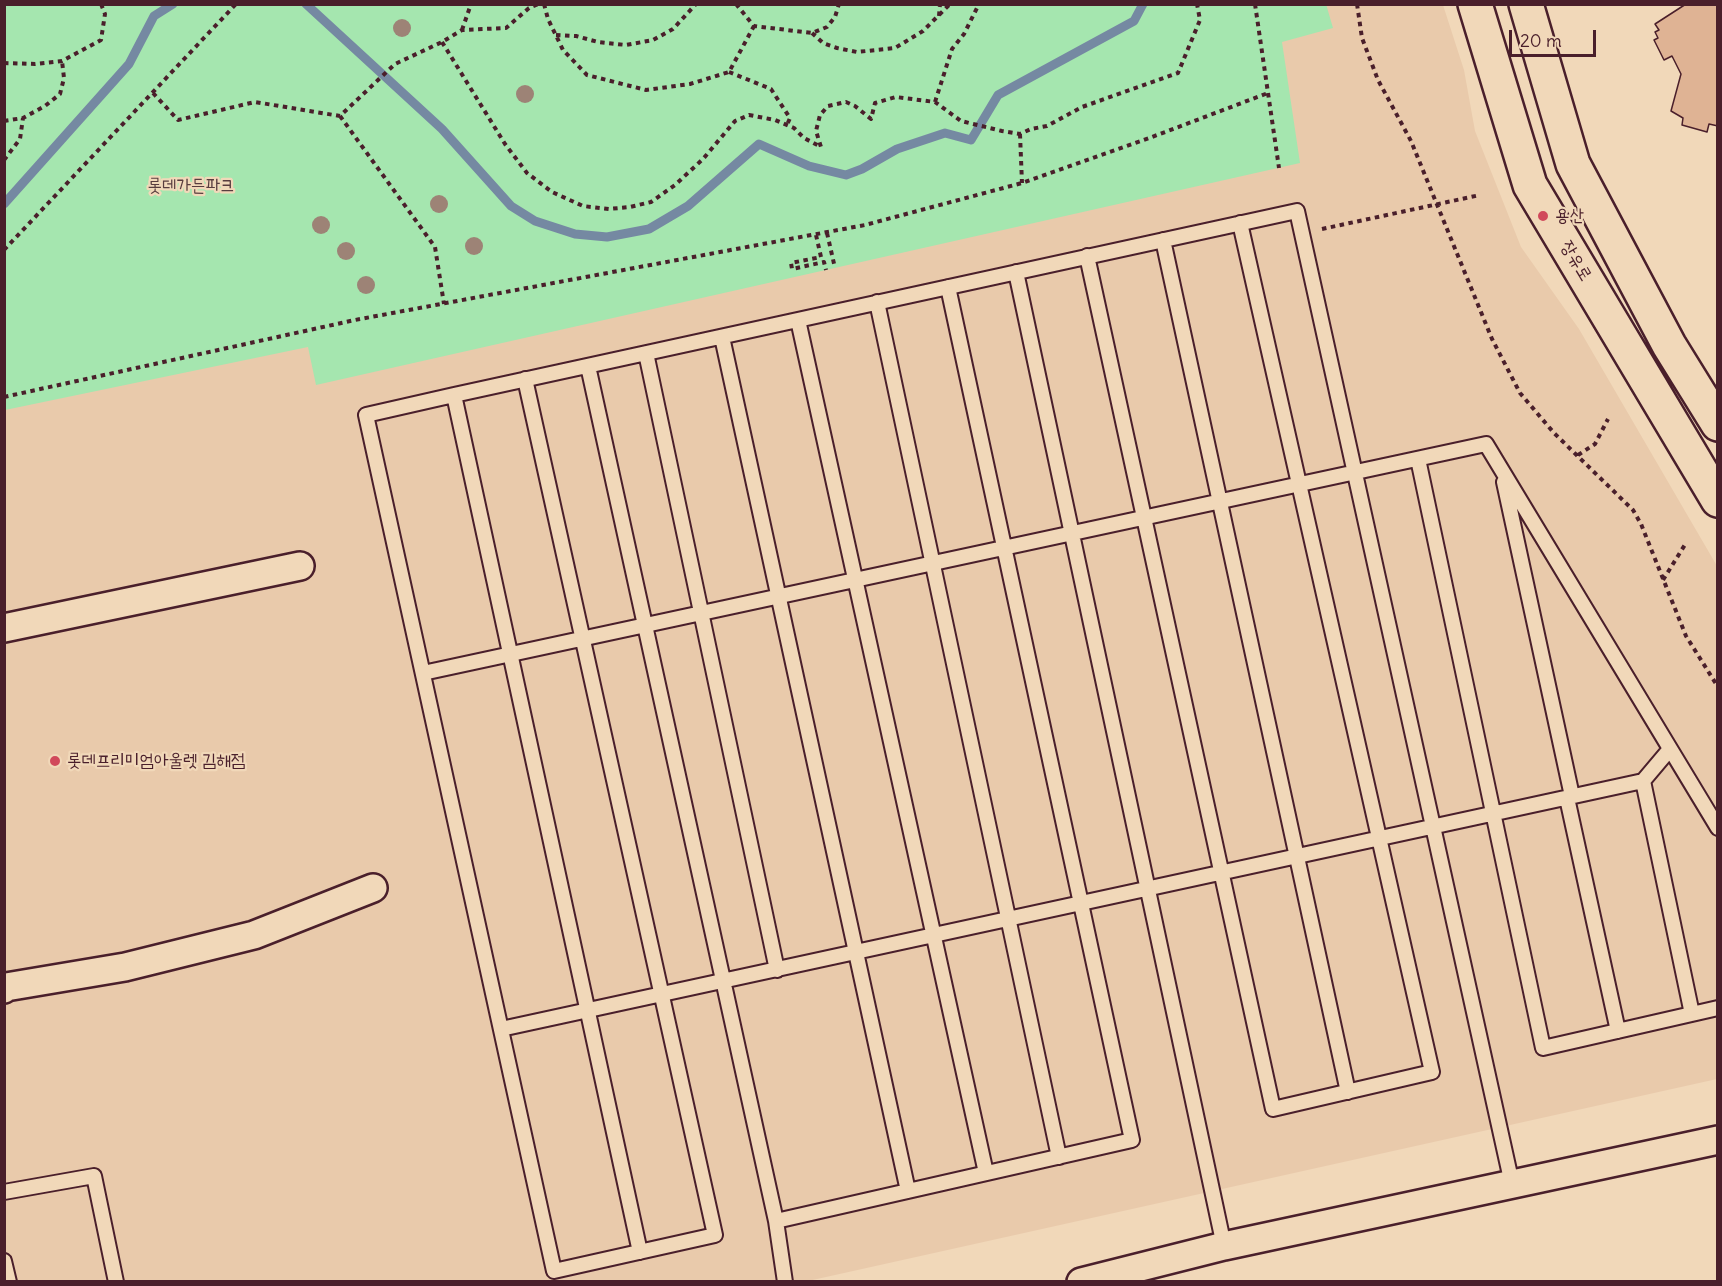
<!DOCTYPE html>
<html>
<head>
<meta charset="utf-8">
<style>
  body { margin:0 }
  #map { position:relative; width:1722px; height:1286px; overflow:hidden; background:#f1d8b9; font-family:Delius,sans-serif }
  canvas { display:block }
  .frame { position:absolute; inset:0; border:6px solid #4a1f2b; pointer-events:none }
  .scale { position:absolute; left:1509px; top:30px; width:87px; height:27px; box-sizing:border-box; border:3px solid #4a1f2b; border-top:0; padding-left:8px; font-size:18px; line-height:21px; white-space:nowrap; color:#4a1f2b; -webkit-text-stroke:4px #f1d8b9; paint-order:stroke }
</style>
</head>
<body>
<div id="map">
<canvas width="1722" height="1286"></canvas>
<div class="frame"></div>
<div class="scale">20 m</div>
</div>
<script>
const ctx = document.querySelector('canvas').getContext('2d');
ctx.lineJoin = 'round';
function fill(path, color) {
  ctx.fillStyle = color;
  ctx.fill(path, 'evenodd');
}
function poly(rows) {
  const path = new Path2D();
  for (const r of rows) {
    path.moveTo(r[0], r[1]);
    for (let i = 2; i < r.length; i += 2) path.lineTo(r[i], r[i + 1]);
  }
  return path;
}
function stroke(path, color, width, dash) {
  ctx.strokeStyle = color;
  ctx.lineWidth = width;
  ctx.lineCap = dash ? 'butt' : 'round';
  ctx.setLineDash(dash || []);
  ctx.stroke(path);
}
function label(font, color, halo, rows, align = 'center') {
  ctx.font = font + ' Delius,"Poor Story",sans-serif';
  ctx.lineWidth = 4.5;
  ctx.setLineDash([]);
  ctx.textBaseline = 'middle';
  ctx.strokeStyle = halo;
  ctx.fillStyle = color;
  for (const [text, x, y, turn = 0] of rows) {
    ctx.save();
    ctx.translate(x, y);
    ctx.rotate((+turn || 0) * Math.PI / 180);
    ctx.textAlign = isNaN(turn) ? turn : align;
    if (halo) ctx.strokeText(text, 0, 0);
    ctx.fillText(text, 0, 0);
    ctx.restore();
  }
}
fill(poly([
  [5,5,1443,5,1464,70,1475,131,1521,247,1579,329,1717,566,1717,1079,808,1281,5,1282]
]), '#e9caab');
fill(poly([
  [5,4,1326,4,1333,28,1282,42,1300,163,316,385,308,347,5,410]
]), '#a5e6af');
stroke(poly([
  [306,4,442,129,511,206,535,221,575,234,607,237,649,229,688,206,759,144,809,166,846,175,862,169,897,149,945,133,971,140,998,95,1134,21,1143,4],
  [4,204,129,64,154,16,173,4]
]), '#7589a2', 9);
const building = poly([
  [1686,4,1718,4,1718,126,1709,124,1707,132,1682,125,1683,118,1671,111,1681,74,1672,56,1664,60,1654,40,1658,38,1655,32,1659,30,1655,24,1686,4]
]);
fill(building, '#dfb394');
stroke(building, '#4a1f2b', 1.5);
const lane = poly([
  [1163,240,1348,1092],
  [1087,256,1273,1109,1432,1072,1240,223],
  [1016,272,1224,1246],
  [877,302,1059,1157],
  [798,320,986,1173],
  [722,337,908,1191],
  [646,353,777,970],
  [588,366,776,1221,785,1282],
  [525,379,715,1235,554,1271,366,415,454,395,1297,211,1512,1184],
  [454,395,640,1252],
  [1418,459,1543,1048,1718,1008],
  [1504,482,1572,796],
  [423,673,1486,444,1718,828],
  [1643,781,1692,1014],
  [1567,798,1618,1031],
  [501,1029,1643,781,1670,749],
  [4,1192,94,1176,116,1282],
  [776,1221,1132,1140,948,287],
  [4,1261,9,1282]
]);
const street = poly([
  [4,628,300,566],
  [4,989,6,987,125,967,254,935,373,888],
  [1081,1282,1224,1246,1718,1140]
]);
const secondary = poly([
  [1475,4,1530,185,1718,500],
  [1526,4,1573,164,1669,345,1718,424]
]);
stroke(lane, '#4a1f2b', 18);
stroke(street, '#4a1f2b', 32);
stroke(secondary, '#4a1f2b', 38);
stroke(poly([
  [544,4,548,19,563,50,587,75,646,90,690,84,729,72,754,26],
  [736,4,754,26,812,33,827,27,835,17,839,4],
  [1255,4,1279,168],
  [1357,4,1362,38,1378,80,1411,141,1492,339,1520,393,1554,433,1633,510,1641,524,1686,636,1718,687],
  [939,16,940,4],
  [462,30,471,4],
  [812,33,823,43,837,48,857,52,895,48,923,31,950,4],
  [556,35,576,36,598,42,626,45,653,40,673,29,696,4],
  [442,42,505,144,527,173,552,192,583,206,609,209,630,207,651,202,675,185,703,159,735,121,749,115,775,120,794,128,804,138,821,147,816,131,820,115,828,106,846,102,855,106,871,119,875,103,896,97,935,102,961,121,1002,131,1020,134,1031,129,1047,126,1082,107,1178,73,1200,20,1197,4],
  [4,63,35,64,62,61,101,40,105,14,101,4],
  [729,72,771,89,790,118,787,125],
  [153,93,178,120,255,102,340,116,395,64,442,42,462,30,506,28,529,8,538,4],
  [935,102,952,49,964,34,979,4],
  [340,116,435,247,444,304],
  [4,121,23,118,45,106,60,94,64,78,62,61],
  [1020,134,1022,183],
  [4,160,20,139,23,118],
  [1322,229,1480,195],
  [827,233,835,268],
  [816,235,821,257,791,263,792,269,824,262,826,270],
  [4,250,236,4],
  [4,397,355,320,865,225,1022,183,1152,137,1268,93],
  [1578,455,1595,444,1608,419],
  [1663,580,1686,543]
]), '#4a1f2b', 4, [4.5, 4.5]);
stroke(lane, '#f1d8b9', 14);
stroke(street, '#f1d8b9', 27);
stroke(secondary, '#f1d8b9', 33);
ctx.fillStyle = '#9d8376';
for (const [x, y] of [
  [402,28],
  [525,94],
  [439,204],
  [321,225],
  [474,246],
  [346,251],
  [366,285]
]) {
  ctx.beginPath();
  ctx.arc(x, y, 9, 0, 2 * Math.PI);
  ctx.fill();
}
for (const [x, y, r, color] of [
  [1543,216,6,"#d1495b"],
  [55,761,6,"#d1495b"]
]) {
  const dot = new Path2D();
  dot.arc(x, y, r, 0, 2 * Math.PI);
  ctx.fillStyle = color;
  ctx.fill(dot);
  stroke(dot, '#f1d8b9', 2);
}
label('18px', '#583d3f', '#f1d8b9', [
  ["롯데가든파크",191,186]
]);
label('18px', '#4a1f2b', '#f1d8b9', [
  ["용산",1555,216],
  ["롯데프리미엄아울렛 김해점",67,761]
], 'left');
label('18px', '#4a1f2b', '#f1d8b9', [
  ["장유로",1576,261,59]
]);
</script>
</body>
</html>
